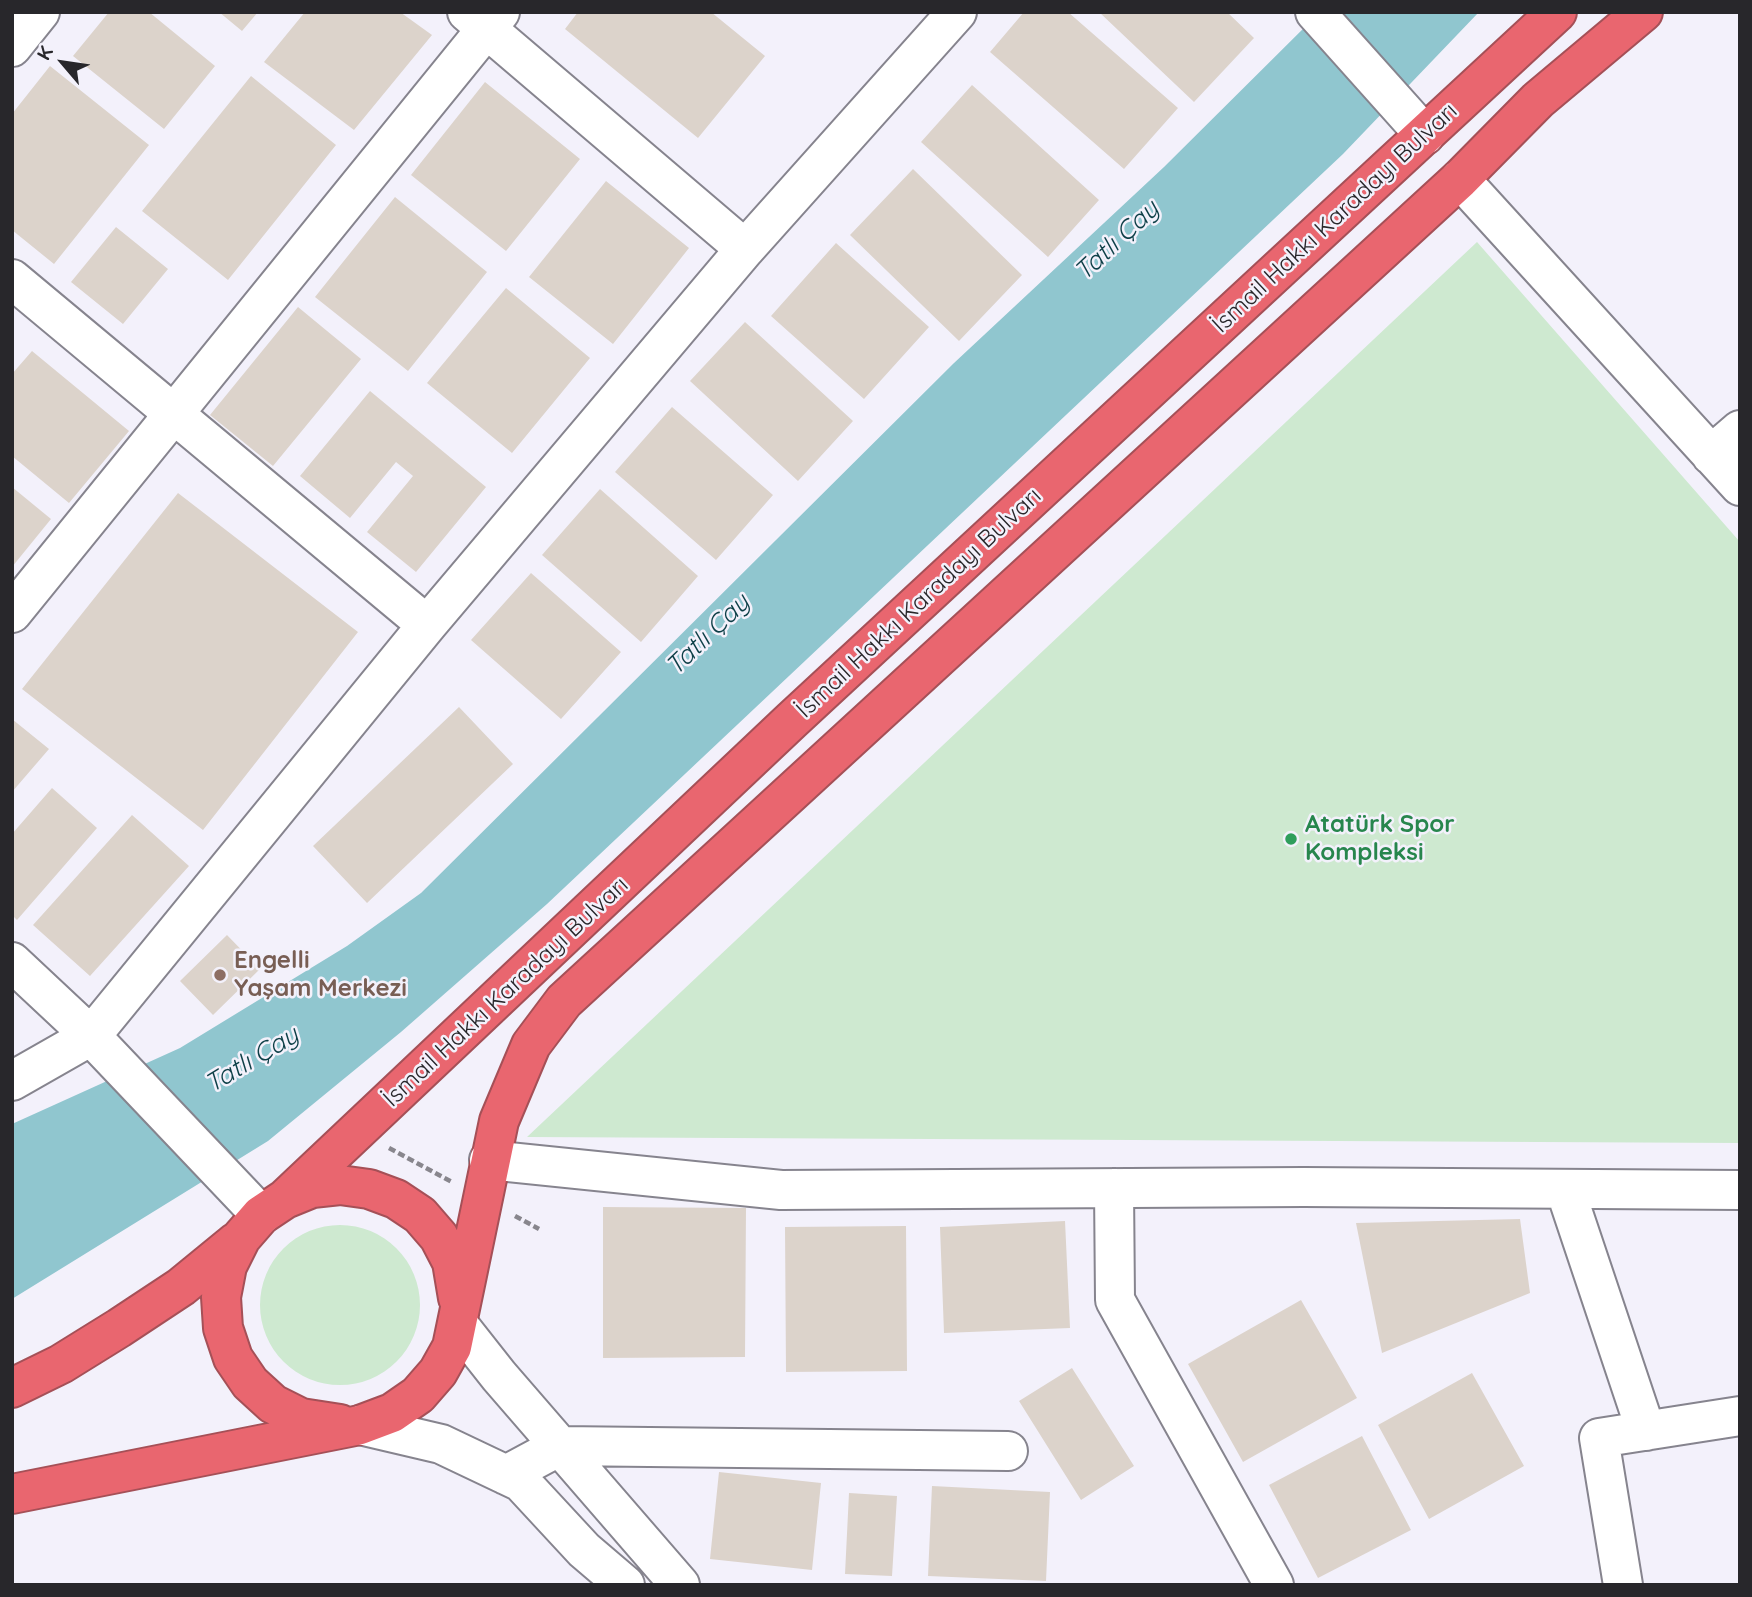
<!DOCTYPE html>
<html>
<head>
<meta charset="utf-8">
<style>
  body { margin:0 }
  #map { position:relative; width:1752px; height:1597px; overflow:hidden; background:#f3f1fb; font-family:Quicksand,sans-serif }
  canvas { display:block }
  .frame { position:absolute; inset:0; border:14px solid #28272b; pointer-events:none }
  .north { position:absolute; left:28px; top:28px; width:70px; height:70px; -webkit-text-stroke:5px #f3f1fb; paint-order:stroke; rotate:299deg; font-size:19px; font-weight:700; line-height:28px; text-align:center; color:#28272b }
  .north::after { content:''; display:block; margin:auto; width:24px; height:32px; background:#28272b; clip-path:polygon(50% 0,100% 100%,50% 72%,0 100%) }
</style>
</head>
<body>
<div id="map">
<canvas width="1752" height="1597"></canvas>
<div class="frame"></div>
<div class="north">K</div>
</div>
<script>
const ctx = document.querySelector('canvas').getContext('2d');
ctx.lineJoin = 'round';
function fill(path, color) {
  ctx.fillStyle = color;
  ctx.fill(path, 'evenodd');
}
function poly(rows) {
  const path = new Path2D();
  for (const r of rows) {
    if (r.length === 3) {
      path.moveTo(r[0] + r[2], r[1]);
      path.arc(r[0], r[1], r[2], 0, 2 * Math.PI);
      continue;
    }
    path.moveTo(r[0], r[1]);
    for (let i = 2; i < r.length; i += 2) path.lineTo(r[i], r[i + 1]);
  }
  return path;
}
function stroke(path, color, width, dash) {
  ctx.strokeStyle = color;
  ctx.lineWidth = width;
  ctx.lineCap = dash ? 'butt' : 'round';
  ctx.setLineDash(dash || []);
  ctx.stroke(path);
}
function label(font, color, halo, rows, align = 'center') {
  ctx.font = font + ' Quicksand,sans-serif';
  ctx.lineWidth = 5;
  ctx.setLineDash([]);
  ctx.textBaseline = 'middle';
  ctx.strokeStyle = halo;
  ctx.fillStyle = color;
  for (const [text, x, y, turn = 0] of rows) {
    ctx.save();
    ctx.translate(x, y);
    ctx.rotate((+turn || 0) * Math.PI / 180);
    ctx.textAlign = isNaN(turn) ? turn : align;
    if (halo) ctx.strokeText(text, 0, 0);
    ctx.fillText(text, 0, 0);
    ctx.restore();
  }
}
fill(poly([
  [1477,242,1740,542,1740,1143,527,1137],
  [340,1305,80]
]), '#cee9d0');
fill(poly([
  [1320,12,1479,12,1343,154,547,904,401,1032,268,1141,12,1299,12,1124,180,1048,347,946,421,893,954,363,1164,167]
]), '#90c6cf');
fill(poly([
  [109,12,149,12,215,66,164,129,73,56],
  [219,12,258,12,242,31],
  [305,12,400,12,432,35,354,130,264,62],
  [578,12,711,12,765,56,698,138,565,29],
  [1024,12,1068,12,1178,108,1124,169,990,52],
  [1099,12,1227,12,1254,38,1194,102],
  [50,66,149,145,54,264,12,230,12,114],
  [251,76,336,145,228,280,142,211],
  [485,82,580,159,506,251,411,175],
  [972,85,1099,200,1048,257,921,142],
  [913,169,1022,275,959,341,850,235],
  [606,181,689,248,613,344,529,277],
  [395,197,487,272,408,371,315,297],
  [116,227,168,269,123,324,71,282],
  [836,243,929,327,864,399,771,316],
  [506,288,590,358,512,453,427,383],
  [298,307,361,359,273,466,210,415],
  [745,322,853,421,798,481,690,381],
  [32,351,129,431,69,503,12,456,12,374],
  [370,391,486,487,416,572,367,532,413,476,396,462,350,518,300,476],
  [672,407,773,495,716,560,615,472],
  [12,487,51,519,12,567],
  [600,489,698,576,641,642,542,555],
  [178,493,358,632,203,830,22,689],
  [531,573,621,652,561,719,471,640],
  [459,707,513,764,367,903,313,846],
  [12,719,49,749,12,792],
  [52,788,97,828,17,920,12,915,12,834],
  [132,815,189,866,90,976,33,925],
  [227,935,260,969,213,1015,180,981],
  [603,1207,746,1208,745,1357,603,1358],
  [1520,1219,1530,1293,1382,1353,1356,1223],
  [1065,1221,1070,1328,944,1333,940,1227],
  [906,1226,907,1371,786,1372,785,1227],
  [1301,1300,1357,1398,1243,1462,1188,1364],
  [1072,1368,1134,1466,1081,1500,1019,1401],
  [1472,1373,1524,1466,1429,1519,1378,1425],
  [1362,1436,1411,1530,1318,1578,1269,1485],
  [719,1472,821,1483,812,1570,710,1559],
  [932,1486,1050,1492,1046,1581,928,1576],
  [849,1493,897,1496,892,1576,845,1574]
]), '#dcd3cb');
const minor = poly([
  [467,12,745,249],
  [1315,12,1425,135],
  [12,47,40,12],
  [1460,179,1740,486],
  [12,279,427,625],
  [1711,455,1740,430],
  [12,613,500,12],
  [12,962,91,1036,261,1215],
  [12,1081,91,1036,427,625,745,249,957,12],
  [489,1160,781,1190,1304,1187,1740,1190],
  [1114,1188,1115,1300,1274,1585],
  [1565,1189,1646,1431],
  [458,1324,499,1376,680,1585],
  [360,1425,441,1444,521,1482,584,1550,625,1585],
  [506,1475,560,1446,1008,1451],
  [1623,1585,1599,1438,1740,1416]
]);
const highway = poly([
  [285,1199,792,720,1557,12],
  [12,1388,61,1364,119,1328,181,1287,236,1242],
  [340,1424,301,1418,273,1404,250,1383,233,1358,223,1328,221,1297,227,1266,241,1238,261,1215,285,1199,312,1188,340,1185,369,1189,396,1199,420,1215,439,1237,452,1262,458,1298],
  [12,1494,360,1425,392,1413,418,1395,438,1372,452,1347,499,1121,531,1045,564,1001,1460,179,1538,100,1643,12]
]);
stroke(minor, '#86848e', 42);
stroke(highway, '#a55057', 42);
stroke(poly([
  [389,1148,452,1182],
  [515,1216,539,1229]
]), '#88868d', 4.5, [7, 3.5]);
stroke(minor, '#fff', 38);
stroke(highway, '#e9666f', 38);
for (const [x, y, r, color] of [
  [1291,839,7,"#2e9e5b"],
  [220,975,7,"#8d6e63"]
]) {
  const dot = new Path2D();
  dot.arc(x, y, r, 0, 2 * Math.PI);
  ctx.fillStyle = color;
  ctx.fill(dot);
  stroke(dot, '#f3f1fb', 2.5);
}
label('24px', '#28272b', '#f3f1fb', [
  ["İsmail Hakkı Karadayı Bulvarı",1335,218,-43],
  ["İsmail Hakkı Karadayı Bulvarı",919,603,-43],
  ["İsmail Hakkı Karadayı Bulvarı",506,992,-43]
]);
label('bold 24px', '#27864d', '#f3f1fb', [
  ["Atatürk Spor",1305,825],
  ["Kompleksi",1305,853]
], 'left');
label('bold 24px', '#785e54', '#f3f1fb', [
  ["Engelli",234,961],
  ["Yaşam Merkezi",234,989]
], 'left');
label('italic 26px', '#0d3f47', '#f3f1fb', [
  ["Tatlı Çay",1117,241,-43],
  ["Tatlı Çay",708,635,-44],
  ["Tatlı Çay",252,1060,-31]
]);
</script>
</body>
</html>
